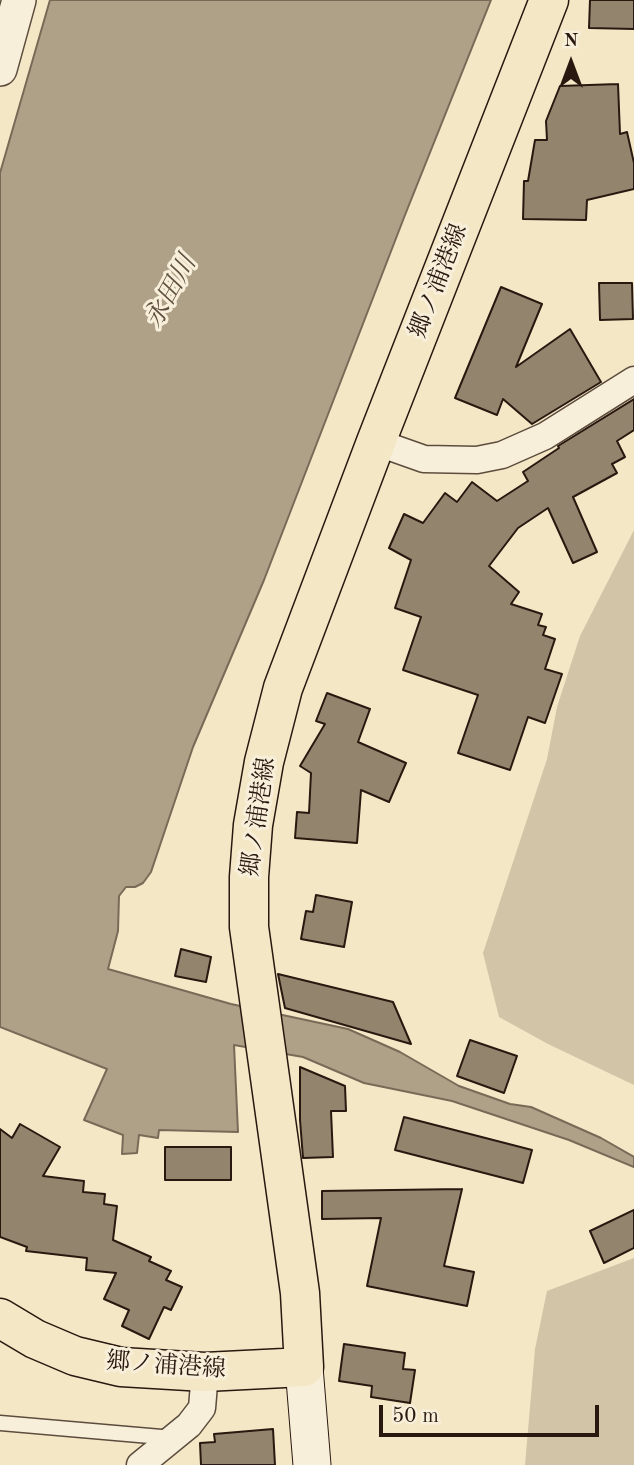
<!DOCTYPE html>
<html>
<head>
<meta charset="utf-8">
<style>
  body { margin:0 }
  #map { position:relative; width:634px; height:1465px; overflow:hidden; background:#f4e7c6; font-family:"Old Standard TT",serif }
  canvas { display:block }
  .north { position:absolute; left:536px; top:28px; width:70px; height:70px; -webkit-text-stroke:5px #f8efda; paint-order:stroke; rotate:0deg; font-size:19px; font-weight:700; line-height:28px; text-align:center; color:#29180f }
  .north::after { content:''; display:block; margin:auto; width:24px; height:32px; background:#29180f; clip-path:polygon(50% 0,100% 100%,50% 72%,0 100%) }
  .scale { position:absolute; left:379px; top:1405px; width:220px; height:32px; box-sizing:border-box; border:4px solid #29180f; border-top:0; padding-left:9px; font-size:21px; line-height:24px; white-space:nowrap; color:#29180f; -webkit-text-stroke:5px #f8efda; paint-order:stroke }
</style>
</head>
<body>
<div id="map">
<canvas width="634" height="1465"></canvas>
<div class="north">N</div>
<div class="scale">50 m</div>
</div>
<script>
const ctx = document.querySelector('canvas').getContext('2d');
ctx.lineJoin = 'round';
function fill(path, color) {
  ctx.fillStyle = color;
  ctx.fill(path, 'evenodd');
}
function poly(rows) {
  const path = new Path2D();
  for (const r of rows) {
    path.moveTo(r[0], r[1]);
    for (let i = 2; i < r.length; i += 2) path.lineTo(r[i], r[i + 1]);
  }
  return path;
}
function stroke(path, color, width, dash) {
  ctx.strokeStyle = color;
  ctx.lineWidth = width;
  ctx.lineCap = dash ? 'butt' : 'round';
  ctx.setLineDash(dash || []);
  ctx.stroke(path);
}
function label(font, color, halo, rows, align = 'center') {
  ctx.font = font + ' "Old Standard TT","Noto Serif JP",serif';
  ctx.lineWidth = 6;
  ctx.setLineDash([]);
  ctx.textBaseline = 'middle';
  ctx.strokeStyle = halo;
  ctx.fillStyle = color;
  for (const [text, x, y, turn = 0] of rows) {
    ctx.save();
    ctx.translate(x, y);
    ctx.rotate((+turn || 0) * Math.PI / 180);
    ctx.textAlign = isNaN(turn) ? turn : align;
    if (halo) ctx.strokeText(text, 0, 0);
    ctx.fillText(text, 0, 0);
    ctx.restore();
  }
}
fill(poly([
  [634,530,634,1085,548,1044,499,1017,483,953,547,759,557,707,580,636],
  [634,1258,634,1465,525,1465,535,1349,547,1291]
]), '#d1c4a7');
const water = poly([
  [50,0,491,0,405,215,264,580,193,747,151,872,143,883,135,887,126,887,119,896,118,931,108,969,231,1004,348,1029,400,1052,459,1086,510,1104,531,1107,601,1138,634,1157,634,1167,569,1140,452,1101,364,1083,303,1057,234,1045,238,1132,159,1130,158,1138,139,1135,137,1153,122,1154,123,1135,84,1120,107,1069,0,1027,0,173,50,0]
]);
fill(water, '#afa188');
stroke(water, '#796a58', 2);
const building = poly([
  [590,0,634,0,634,29,589,28,590,0],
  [618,84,620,134,627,132,634,163,634,189,587,200,586,220,523,219,524,181,528,181,535,140,547,140,546,121,560,86,618,84],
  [599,283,632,283,633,319,600,320,599,283],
  [501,287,542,304,516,367,570,329,601,382,532,424,503,399,497,415,455,398,501,287],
  [634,399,634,430,617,441,625,457,612,464,617,473,573,497,597,552,573,563,548,508,518,528,489,566,519,592,511,604,542,614,538,625,546,627,543,635,555,639,545,669,562,674,545,723,528,717,510,770,458,753,478,695,403,670,421,617,395,608,411,560,389,548,404,514,423,523,445,493,457,502,472,482,497,501,528,481,523,472,559,448,558,446,634,399],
  [327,693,370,709,358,742,406,763,389,802,361,790,357,843,295,838,297,812,309,813,311,773,300,766,325,724,316,721,327,693],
  [316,895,352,902,344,947,301,939,306,911,313,912,316,895],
  [181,949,211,957,206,982,175,976,181,949],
  [278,974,393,1002,411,1044,285,1008,278,974],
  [470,1040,517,1056,504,1093,457,1076,470,1040],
  [300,1067,345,1086,346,1111,331,1111,333,1157,303,1158,300,1120,300,1067],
  [404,1117,532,1150,523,1183,395,1150,404,1117],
  [20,1124,60,1147,43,1176,84,1181,83,1192,105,1194,104,1204,117,1206,113,1240,151,1257,149,1261,171,1271,166,1280,182,1287,171,1310,164,1307,149,1339,122,1326,129,1310,104,1299,116,1273,86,1270,87,1258,26,1251,27,1247,0,1237,0,1129,12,1138,20,1124],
  [165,1147,231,1147,231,1180,165,1180,165,1147],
  [462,1189,444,1266,474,1272,467,1306,367,1286,381,1218,322,1219,322,1191,462,1189],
  [634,1210,634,1248,604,1263,590,1231,634,1210],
  [344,1344,405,1353,403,1369,415,1370,410,1403,371,1397,372,1386,339,1381,344,1344],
  [273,1429,275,1465,201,1465,200,1443,215,1442,214,1434,273,1429]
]);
fill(building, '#93846e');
stroke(building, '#29180f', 2);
const service = poly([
  [0,1423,173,1438]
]);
const minor = poly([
  [376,442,424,459,477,460,502,455,545,436,634,380],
  [140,1465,189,1425,202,1408,205,1372]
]);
const tertiary = poly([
  [0,69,19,0]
]);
const secondary = poly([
  [304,1367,312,1465]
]);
const primary = poly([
  [0,1318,35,1339,75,1356,121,1367,205,1372,304,1367,300,1293,249,927,249,877,253,825,264,762,283,688,376,442,549,0]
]);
stroke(service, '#5c4c3d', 17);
stroke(minor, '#5c4c3d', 29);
stroke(tertiary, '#5c4c3d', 36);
stroke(secondary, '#29180f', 39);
stroke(primary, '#29180f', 41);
stroke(service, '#f8efda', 14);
stroke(minor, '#f8efda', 26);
stroke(tertiary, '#f8efda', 33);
stroke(secondary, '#f8efda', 37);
stroke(primary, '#f4e7c6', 38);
label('24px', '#29180f', '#f8efda', [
  ["郷ノ浦港線",439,281,-69],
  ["郷ノ浦港線",259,817,-82],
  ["郷ノ浦港線",166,1366,4]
]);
label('italic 26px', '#5f4f3f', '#f8efda', [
  ["永田川",171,292,-61]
]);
</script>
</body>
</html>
